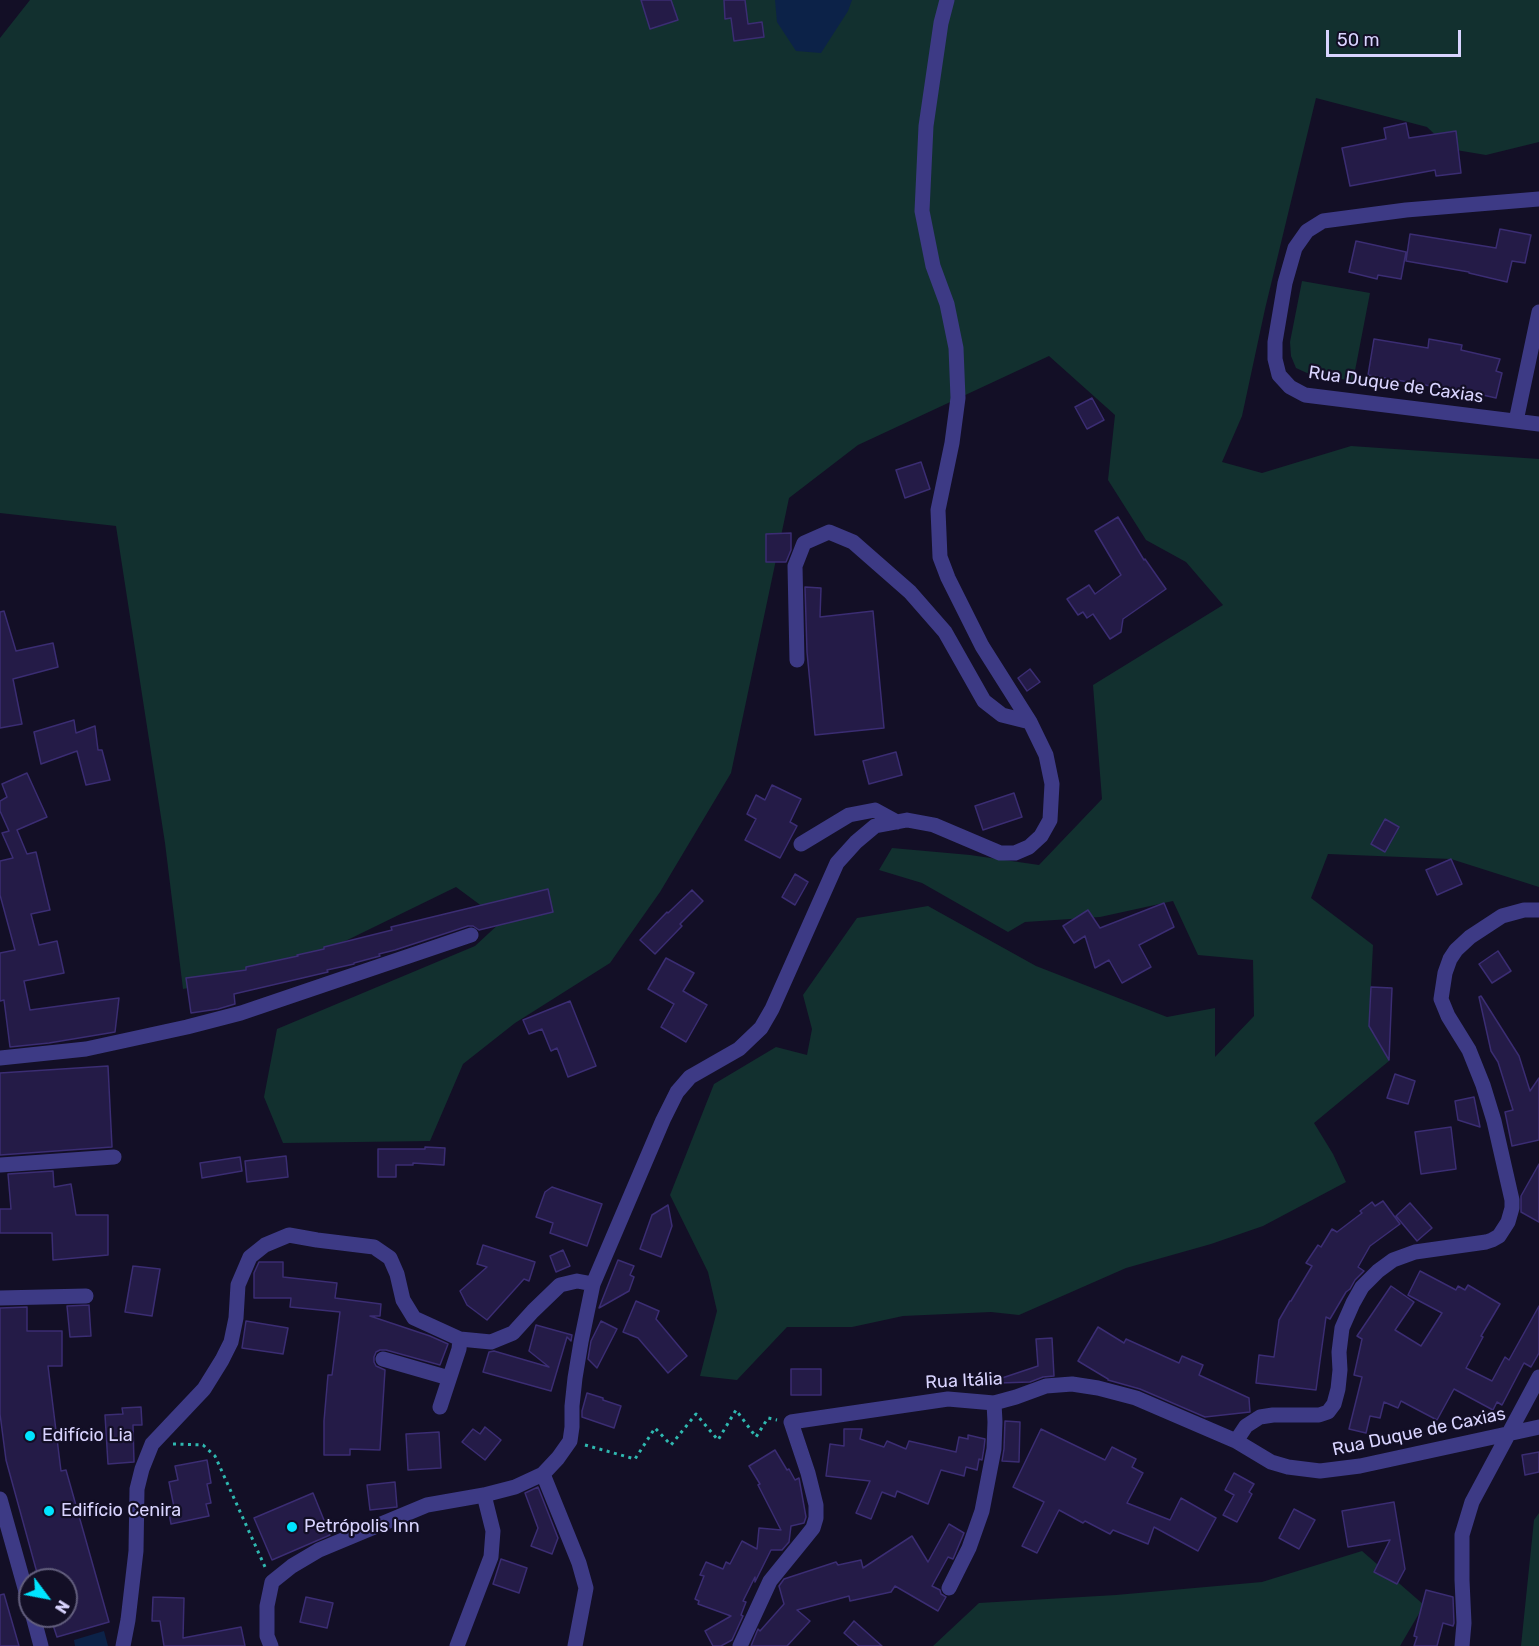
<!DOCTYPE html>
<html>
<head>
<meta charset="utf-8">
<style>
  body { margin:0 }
  #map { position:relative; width:1539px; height:1646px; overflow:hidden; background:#130f26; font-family:Rubik,sans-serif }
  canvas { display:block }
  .north { position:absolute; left:18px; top:1568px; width:60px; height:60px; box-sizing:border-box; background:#130f26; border:2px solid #625e7d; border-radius:50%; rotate:122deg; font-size:16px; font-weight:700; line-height:24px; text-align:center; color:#d9d4ff }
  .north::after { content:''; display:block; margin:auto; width:21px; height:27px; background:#00e5ff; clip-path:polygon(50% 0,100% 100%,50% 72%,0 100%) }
  .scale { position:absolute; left:1326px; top:30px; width:135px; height:27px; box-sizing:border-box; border:3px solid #d9d4ff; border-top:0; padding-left:8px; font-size:18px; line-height:21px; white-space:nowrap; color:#d9d4ff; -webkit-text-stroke:4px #130f26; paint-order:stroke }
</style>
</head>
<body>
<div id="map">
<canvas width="1539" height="1646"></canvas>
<div class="north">N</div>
<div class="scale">50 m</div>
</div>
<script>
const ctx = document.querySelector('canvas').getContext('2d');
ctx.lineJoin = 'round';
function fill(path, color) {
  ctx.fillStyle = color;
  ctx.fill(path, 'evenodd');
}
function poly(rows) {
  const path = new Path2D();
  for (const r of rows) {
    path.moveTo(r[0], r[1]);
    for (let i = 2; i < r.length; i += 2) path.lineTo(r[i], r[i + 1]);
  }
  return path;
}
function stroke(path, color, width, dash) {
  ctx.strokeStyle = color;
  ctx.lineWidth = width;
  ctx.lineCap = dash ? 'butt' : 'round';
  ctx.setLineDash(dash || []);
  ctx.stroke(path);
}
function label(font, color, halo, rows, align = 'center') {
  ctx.font = font + ' Rubik,sans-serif';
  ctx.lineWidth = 4.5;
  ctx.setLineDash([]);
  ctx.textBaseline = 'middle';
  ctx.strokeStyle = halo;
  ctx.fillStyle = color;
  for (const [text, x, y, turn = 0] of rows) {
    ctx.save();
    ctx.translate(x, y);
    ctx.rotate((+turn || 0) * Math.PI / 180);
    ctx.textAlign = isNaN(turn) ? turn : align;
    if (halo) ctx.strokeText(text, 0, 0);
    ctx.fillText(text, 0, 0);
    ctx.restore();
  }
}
fill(poly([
  [30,0,1539,0,1539,142,1486,155,1450,149,1427,127,1316,98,1265,309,1242,416,1222,462,1262,473,1351,446,1539,459,1539,887,1451,859,1328,854,1311,898,1373,945,1369,1026,1389,1061,1314,1123,1333,1154,1346,1182,1263,1226,1211,1244,1126,1268,1019,1315,991,1312,903,1316,852,1327,787,1327,737,1380,700,1376,717,1311,708,1272,670,1195,714,1084,776,1047,807,1055,812,1029,803,995,857,918,928,906,1036,966,1167,1017,1215,1008,1215,1057,1254,1016,1253,960,1198,955,1173,901,1100,917,1025,922,1008,932,922,883,879,870,892,848,970,855,1039,865,1102,799,1093,685,1223,605,1186,562,1146,540,1108,480,1115,415,1049,356,858,445,789,498,731,773,660,892,610,963,515,1023,463,1064,430,1141,283,1143,264,1097,277,1029,475,946,502,921,456,887,290,968,183,989,165,843,116,526,0,513,0,38],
  [1302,281,1370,293,1353,381,1307,373,1296,368,1291,356,1290,342],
  [1539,1513,1539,1646,1521,1646,1534,1520],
  [1362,1551,1424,1605,1400,1646,933,1646,979,1603,1116,1595,1262,1582]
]), '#12302f');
fill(poly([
  [775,0,852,0,848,11,821,53,796,51,777,22],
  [104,1631,108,1646,75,1646,74,1640]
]), '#0c2248');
const building = poly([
  [641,0,671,0,678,20,650,29,641,0],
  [724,0,745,0,748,24,762,22,764,37,734,41,731,18,725,19,724,0],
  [1406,123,1409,138,1456,131,1461,173,1436,176,1435,170,1350,186,1342,148,1386,139,1384,128,1406,123],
  [1500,229,1531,235,1525,263,1512,261,1507,282,1469,273,1469,272,1406,261,1410,234,1496,248,1500,229],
  [1356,241,1406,252,1401,279,1378,275,1377,279,1349,272,1356,241],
  [1374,339,1428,348,1429,339,1462,345,1461,350,1500,359,1496,371,1502,373,1496,398,1443,386,1442,388,1368,375,1374,339],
  [1092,398,1104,420,1087,429,1075,407,1092,398],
  [921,462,930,489,905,498,896,470,921,462],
  [1118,517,1144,560,1145,559,1166,589,1123,619,1121,632,1110,639,1093,614,1087,618,1083,612,1078,615,1067,599,1089,585,1095,594,1121,575,1095,531,1118,517],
  [791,533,791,550,786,562,766,562,766,534,791,533],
  [805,587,821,588,820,617,873,611,884,728,815,735,807,652,805,587],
  [4,611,16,651,53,643,58,667,13,679,22,724,0,728,0,612,4,611],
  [1030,669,1040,682,1027,691,1018,678,1030,669],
  [74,720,76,733,95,726,98,750,102,750,110,780,86,785,77,751,41,764,34,732,74,720],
  [896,752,902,775,869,784,863,761,896,752],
  [27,773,47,817,17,830,27,854,36,852,50,910,31,914,39,945,57,941,64,973,24,981,30,1010,119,998,115,1032,49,1043,10,1047,4,1000,0,1001,0,953,15,950,0,895,0,861,13,858,2,833,9,831,0,811,0,801,7,797,2,784,27,773],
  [772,785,801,799,790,822,797,826,780,858,745,840,756,819,747,814,756,795,765,800,772,785],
  [1014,793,1022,817,983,830,975,806,1014,793],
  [1385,819,1399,827,1385,852,1371,844,1385,819],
  [1451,859,1462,884,1437,895,1426,870,1451,859],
  [795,874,808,882,795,905,782,897,795,874],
  [548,889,553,912,479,930,473,926,468,926,395,950,379,954,380,956,354,963,354,964,327,970,328,972,234,994,235,1004,218,1009,191,1013,186,978,246,970,246,967,298,956,297,955,324,949,324,947,392,930,391,927,548,889],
  [692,890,703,901,680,924,682,926,655,954,640,940,667,912,668,913,692,890],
  [1164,903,1174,927,1139,945,1151,967,1122,983,1109,960,1095,968,1085,936,1074,943,1063,926,1088,910,1100,928,1164,903],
  [1498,951,1511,971,1492,983,1479,964,1498,951],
  [666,958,694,973,683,991,707,1005,686,1042,661,1027,674,1004,648,989,666,958],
  [1371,987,1392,988,1389,1060,1369,1026,1371,987],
  [1481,996,1519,1056,1530,1091,1539,1078,1539,1140,1512,1146,1505,1112,1513,1110,1498,1062,1491,1051,1479,997,1481,996],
  [570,1001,596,1066,568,1077,557,1048,551,1051,542,1029,529,1034,523,1020,570,1001],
  [108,1066,112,1147,0,1155,0,1073,108,1066],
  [1395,1074,1415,1081,1408,1104,1387,1098,1395,1074],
  [1474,1097,1480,1127,1458,1120,1455,1101,1474,1097],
  [1451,1127,1456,1169,1421,1174,1415,1132,1451,1127],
  [425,1147,445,1148,444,1165,413,1163,413,1165,396,1165,396,1177,378,1177,378,1149,425,1149,425,1147],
  [286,1156,288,1177,247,1182,245,1161,286,1156],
  [240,1157,242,1171,202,1178,200,1163,240,1157],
  [1539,1164,1539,1222,1521,1212,1521,1196,1539,1164],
  [53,1171,54,1187,71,1184,76,1215,108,1215,108,1255,53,1260,52,1233,0,1233,0,1209,11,1209,8,1174,53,1171],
  [552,1187,602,1204,587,1246,550,1233,553,1223,536,1217,545,1192,552,1187],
  [1383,1201,1400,1224,1370,1246,1358,1267,1364,1271,1355,1280,1350,1289,1346,1292,1330,1319,1326,1317,1316,1390,1256,1383,1259,1355,1274,1357,1279,1320,1290,1301,1291,1301,1312,1266,1306,1263,1318,1245,1321,1247,1332,1229,1337,1232,1362,1213,1360,1211,1372,1202,1375,1206,1383,1201],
  [1410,1203,1432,1228,1417,1241,1396,1216,1410,1203],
  [668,1205,672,1226,661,1257,640,1249,652,1215,668,1205],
  [483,1245,535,1262,529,1281,524,1279,487,1320,467,1305,460,1291,487,1267,477,1264,483,1245],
  [563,1250,570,1266,556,1272,550,1256,563,1250],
  [618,1260,634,1266,630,1275,634,1277,629,1291,599,1308,618,1260],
  [259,1262,283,1262,283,1277,337,1283,335,1298,381,1304,380,1316,370,1316,430,1336,448,1344,440,1365,386,1350,380,1350,376,1352,374,1357,374,1362,376,1366,385,1370,380,1450,350,1449,350,1455,324,1455,324,1421,328,1375,332,1375,340,1312,290,1307,291,1298,254,1298,254,1273,259,1262],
  [133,1266,160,1269,152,1316,125,1312,133,1266],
  [1420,1271,1456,1290,1458,1286,1465,1290,1468,1285,1500,1304,1481,1336,1483,1337,1466,1368,1492,1381,1505,1357,1509,1360,1539,1306,1539,1353,1531,1367,1524,1363,1502,1405,1497,1402,1493,1410,1454,1389,1437,1420,1401,1401,1398,1408,1384,1402,1380,1418,1370,1416,1366,1433,1349,1429,1362,1377,1354,1375,1362,1339,1357,1336,1391,1286,1414,1302,1395,1330,1421,1346,1442,1313,1408,1295,1420,1271],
  [636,1301,659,1311,656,1319,687,1356,668,1373,638,1338,623,1332,636,1301],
  [89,1305,91,1336,70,1337,67,1306,89,1305],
  [27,1307,27,1331,62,1331,62,1366,48,1366,61,1471,66,1470,109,1622,57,1637,50,1616,66,1616,66,1580,39,1580,6,1460,0,1414,0,1308,27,1307],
  [246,1321,288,1328,283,1354,242,1348,246,1321],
  [601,1321,617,1329,597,1368,588,1359,591,1341,601,1321],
  [536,1325,572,1335,571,1341,567,1337,551,1391,483,1372,489,1352,494,1351,549,1367,529,1351,536,1325],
  [1098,1327,1124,1343,1126,1339,1179,1363,1182,1356,1203,1365,1199,1375,1249,1398,1250,1412,1205,1417,1140,1389,1108,1380,1108,1379,1078,1361,1098,1327],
  [1052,1338,1054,1376,1043,1377,1030,1382,999,1383,999,1379,1038,1366,1036,1339,1052,1338],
  [791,1369,821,1369,821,1395,791,1395,791,1369],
  [587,1393,603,1398,603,1400,621,1406,614,1428,582,1417,582,1411,587,1393],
  [141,1407,142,1425,133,1425,134,1462,108,1464,105,1415,123,1414,122,1408,141,1407],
  [1005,1421,1020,1422,1019,1462,1002,1461,1004,1449,1005,1421],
  [485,1427,501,1440,485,1460,462,1442,473,1429,480,1434,485,1427],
  [844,1429,862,1429,860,1439,884,1447,887,1441,906,1449,909,1441,956,1452,959,1437,968,1439,968,1435,985,1439,984,1448,982,1460,979,1459,977,1470,966,1467,964,1476,941,1470,928,1504,897,1491,895,1497,882,1492,871,1519,856,1513,870,1481,826,1476,830,1444,844,1446,844,1429],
  [1041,1429,1105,1460,1112,1447,1136,1459,1132,1467,1143,1473,1127,1503,1170,1520,1181,1498,1216,1518,1198,1551,1154,1527,1148,1544,1113,1530,1110,1534,1085,1521,1083,1523,1059,1510,1037,1553,1022,1546,1044,1502,1013,1487,1041,1429],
  [439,1432,441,1468,408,1470,406,1434,439,1432],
  [775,1450,787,1470,789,1469,795,1480,799,1478,806,1517,804,1523,791,1526,789,1542,782,1550,771,1550,755,1582,755,1577,743,1601,746,1602,741,1615,743,1616,732,1640,721,1646,713,1646,705,1631,731,1616,698,1604,699,1601,695,1599,704,1576,700,1575,706,1562,723,1569,726,1562,730,1564,742,1541,757,1549,759,1528,781,1530,758,1485,760,1484,749,1466,775,1450],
  [1539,1452,1539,1472,1525,1475,1522,1455,1539,1452],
  [207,1460,211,1483,207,1484,211,1503,206,1504,209,1516,171,1524,168,1508,174,1507,169,1482,178,1480,175,1466,207,1460],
  [1234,1473,1254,1484,1249,1492,1252,1494,1237,1522,1223,1515,1234,1495,1225,1490,1234,1473],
  [395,1482,397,1507,370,1510,367,1485,395,1482],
  [538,1487,558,1538,552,1554,531,1546,538,1528,525,1493,538,1487],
  [313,1493,330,1535,272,1560,254,1518,313,1493],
  [1394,1502,1405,1569,1397,1584,1374,1572,1390,1540,1348,1547,1342,1511,1394,1502],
  [1294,1509,1315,1520,1299,1549,1279,1538,1294,1509],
  [949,1524,964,1533,953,1559,948,1557,932,1586,940,1590,941,1594,946,1597,938,1611,895,1586,891,1592,850,1601,849,1596,797,1610,810,1621,787,1646,751,1646,758,1629,760,1631,784,1604,779,1586,784,1579,836,1562,838,1565,861,1560,863,1568,912,1536,928,1562,949,1524],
  [501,1559,527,1568,519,1593,493,1584,501,1559],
  [1426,1590,1453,1597,1454,1623,1453,1626,1443,1623,1437,1646,1414,1646,1417,1637,1414,1636,1426,1590],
  [4,1594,19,1646,0,1646,0,1595,4,1594],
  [153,1597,184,1598,183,1638,241,1627,245,1646,164,1646,160,1621,152,1621,153,1597],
  [306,1597,333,1603,327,1628,300,1622,306,1597],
  [854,1621,882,1646,859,1646,844,1633,854,1621]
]);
fill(building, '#241b47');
stroke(building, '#3b2d73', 1.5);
stroke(poly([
  [173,1444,203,1445,215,1456,265,1567],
  [585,1445,635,1459,655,1428,671,1445,696,1414,718,1440,736,1410,756,1437,768,1418,777,1420]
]), '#2fb8b0', 3, [3, 4.5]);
stroke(poly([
  [1539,199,1406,210,1323,221,1307,231,1295,248,1285,283,1275,342,1275,359,1279,375,1290,387,1305,395,1539,424],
  [1516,421,1539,312],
  [797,660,795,566,804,543,829,532,853,542,910,592,945,632,984,701,1002,715,1030,722],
  [801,844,849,815,875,810,897,822],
  [0,1058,86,1049,187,1027,241,1013,471,935],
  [0,1165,114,1157],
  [0,1298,86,1296],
  [383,1359,449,1378],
  [440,1407,459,1349,460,1339],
  [1236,1441,1246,1426,1260,1417,1273,1415,1319,1415,1328,1412,1334,1404,1338,1389,1340,1370,1339,1352,1342,1328,1353,1303,1362,1287,1378,1271,1393,1260,1415,1252,1486,1242,1492,1240,1499,1236,1508,1222,1512,1208,1512,1200,1494,1121,1483,1085,1469,1050,1448,1016,1441,999,1445,973,1450,959,1456,950,1470,937,1502,916,1524,910,1539,910],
  [543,1474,579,1563,586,1588,575,1646],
  [0,1499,30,1606],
  [949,1588,969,1548,982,1511,994,1449,995,1422,994,1403],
  [33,1616,41,1646],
  [123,1646,128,1620,136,1551,137,1489,142,1469,152,1444,204,1389,222,1360,231,1342,236,1318,238,1285,250,1257,265,1245,289,1235,317,1240,374,1247,390,1258,397,1274,403,1300,414,1318,460,1339,491,1342,513,1333,533,1311,560,1285,577,1281,593,1284],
  [271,1646,267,1636,267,1606,272,1582,292,1566,319,1550,427,1505,484,1495,515,1487,543,1474,558,1458,570,1441,572,1427,572,1406,575,1378,581,1342,593,1284,663,1120,677,1092,690,1077,739,1049,761,1028,772,1009,837,863,856,842,875,826,907,820,934,825,1000,853,1015,853,1029,847,1041,836,1050,820,1052,784,1046,755,1030,722,982,646,948,578,940,557,938,510,952,443,958,398,956,348,947,304,933,266,922,211,926,126,941,23,947,0],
  [457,1646,491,1557,493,1531,484,1495],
  [740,1646,770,1581,805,1538,813,1528,816,1518,816,1505,808,1473,791,1422,948,1399,994,1403,1016,1397,1046,1386,1072,1384,1098,1388,1136,1398,1236,1441,1271,1462,1288,1467,1320,1471,1360,1466,1539,1427],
  [1462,1646,1464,1623,1462,1580,1462,1535,1472,1502,1539,1377]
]), '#3d3a85', 15);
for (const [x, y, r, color] of [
  [30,1436,6,"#00e5ff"],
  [49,1511,6,"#00e5ff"],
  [292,1527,6,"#00e5ff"]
]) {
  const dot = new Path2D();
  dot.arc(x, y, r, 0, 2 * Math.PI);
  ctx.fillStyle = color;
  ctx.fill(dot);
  stroke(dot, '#130f26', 2);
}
label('18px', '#d9d4ff', '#130f26', [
  ["Rua Duque de Caxias",1396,385,8],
  ["Rua Itália",964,1381,-3],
  ["Rua Duque de Caxias",1419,1432,-12]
]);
label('18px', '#d9d4ff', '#130f26', [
  ["Edifício Lia",42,1436],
  ["Edifício Cenira",61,1511],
  ["Petrópolis Inn",304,1527]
], 'left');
</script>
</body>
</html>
